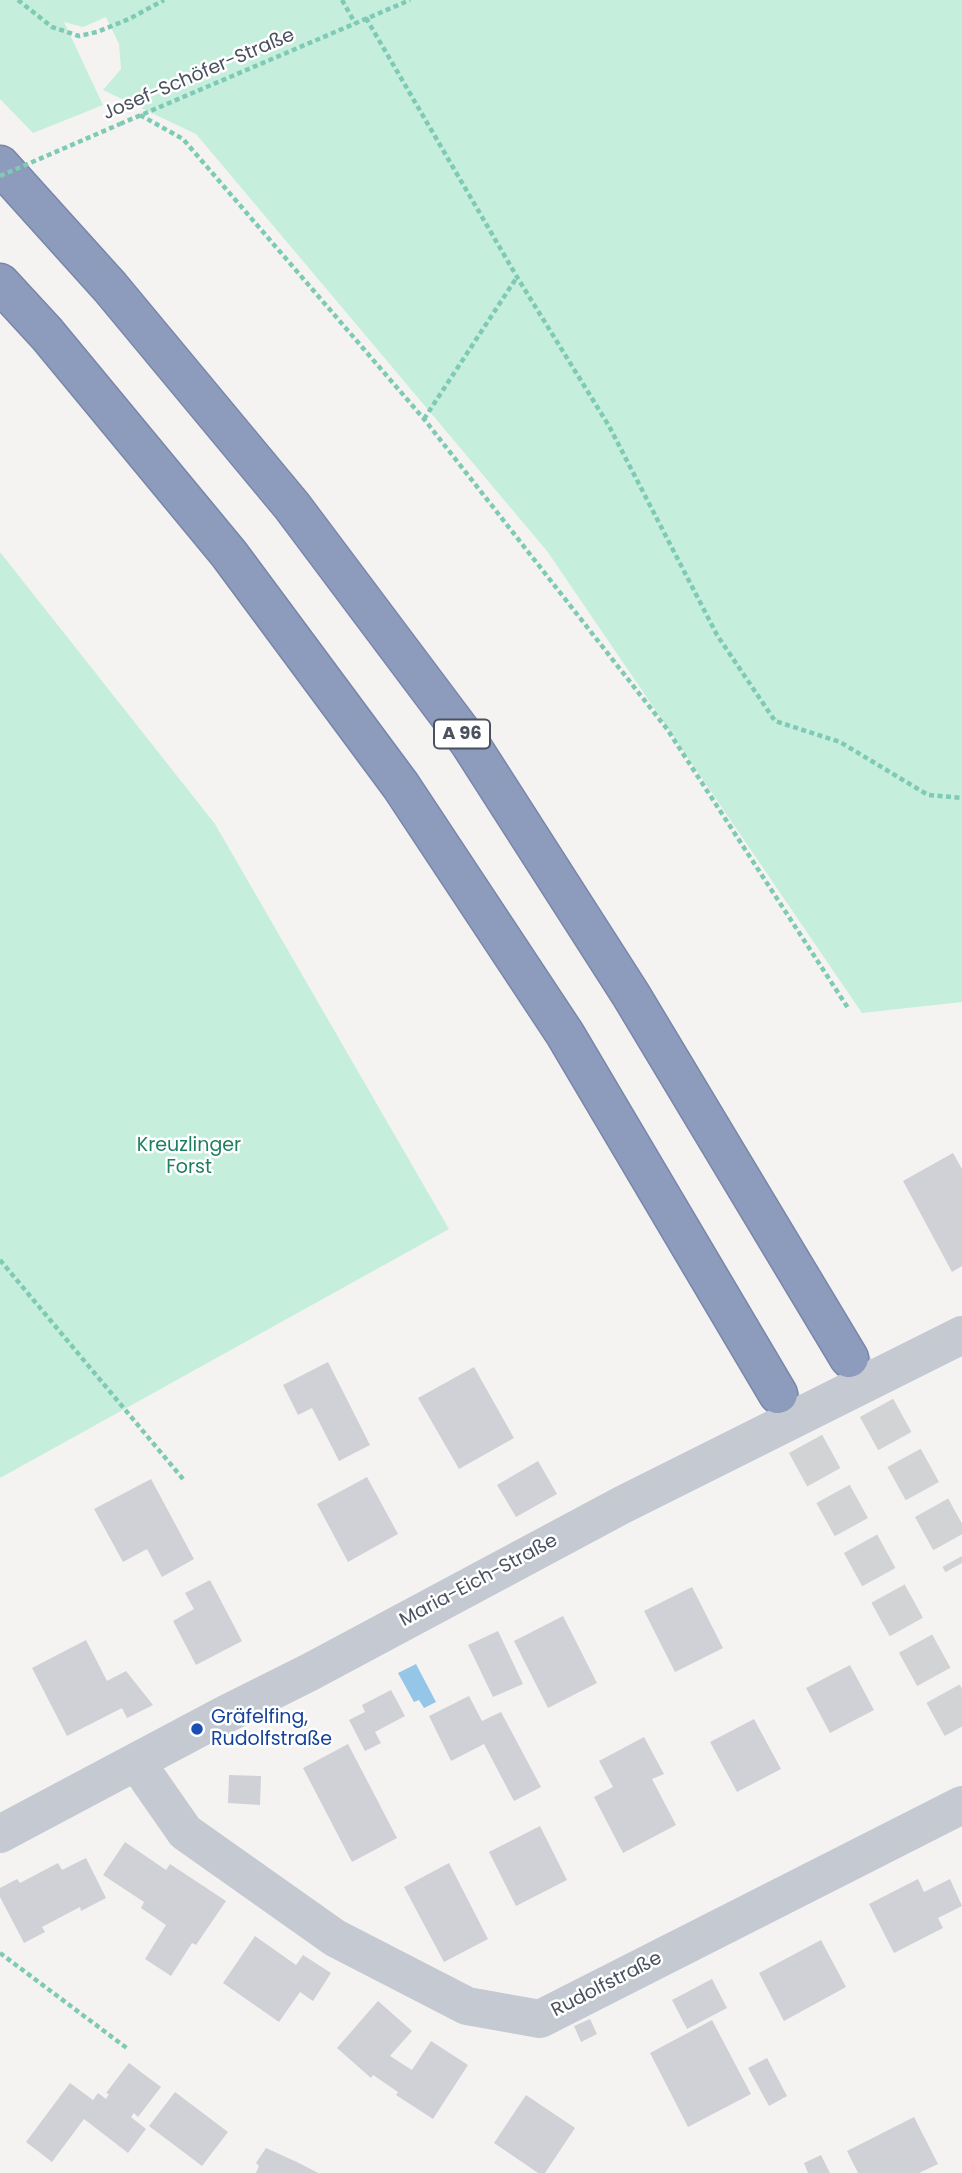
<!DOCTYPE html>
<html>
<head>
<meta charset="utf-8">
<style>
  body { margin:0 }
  canvas { display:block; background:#f4f3f2 }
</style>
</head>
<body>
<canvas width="962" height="2173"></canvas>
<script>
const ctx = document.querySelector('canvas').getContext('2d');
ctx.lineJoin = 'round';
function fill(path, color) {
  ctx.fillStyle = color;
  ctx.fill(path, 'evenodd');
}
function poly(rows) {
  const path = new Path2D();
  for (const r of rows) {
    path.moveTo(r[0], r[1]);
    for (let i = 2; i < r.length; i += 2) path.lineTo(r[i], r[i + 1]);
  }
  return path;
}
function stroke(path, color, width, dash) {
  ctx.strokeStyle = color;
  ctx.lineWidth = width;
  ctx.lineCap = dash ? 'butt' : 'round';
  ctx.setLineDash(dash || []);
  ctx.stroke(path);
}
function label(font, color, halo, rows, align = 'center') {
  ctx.font = font + ' Poppins,sans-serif';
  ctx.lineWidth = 5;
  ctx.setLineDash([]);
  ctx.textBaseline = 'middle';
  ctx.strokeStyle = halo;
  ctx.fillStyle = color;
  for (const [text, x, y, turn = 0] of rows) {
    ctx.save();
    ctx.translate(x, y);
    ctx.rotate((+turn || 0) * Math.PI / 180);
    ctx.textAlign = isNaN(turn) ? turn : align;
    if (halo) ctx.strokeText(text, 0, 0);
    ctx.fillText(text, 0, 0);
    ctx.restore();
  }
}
fill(poly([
  [0,0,962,0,962,1002,862,1013,547,551,196,134,103,90,121,69,119,44,106,17,83,27,64,22,103,105,33,133,0,99],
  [0,552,215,824,449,1229,0,1478]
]), '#c5eedd');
fill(poly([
  [416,1664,436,1702,424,1708,419,1700,414,1702,398,1673]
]), '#95c6e8');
fill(poly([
  [953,1153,962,1169,962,1266,952,1272,903,1181],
  [328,1362,370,1445,339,1461,312,1408,298,1415,283,1385],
  [474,1367,514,1438,459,1469,418,1398],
  [538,1461,557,1494,516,1517,497,1485],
  [367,1477,398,1534,348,1562,317,1504],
  [151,1479,194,1559,162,1577,147,1549,123,1562,94,1509],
  [210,1580,242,1641,196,1665,173,1621,194,1609,185,1593],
  [692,1587,723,1648,675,1672,644,1611],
  [563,1616,597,1683,548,1708,514,1641],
  [498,1631,523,1684,493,1697,468,1645],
  [86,1640,107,1681,126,1671,153,1705,127,1718,122,1708,67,1736,32,1668],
  [850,1665,874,1710,830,1733,806,1688],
  [391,1690,405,1716,375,1732,381,1743,365,1751,349,1720,365,1712,362,1705],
  [469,1696,482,1721,501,1712,541,1787,514,1801,484,1744,451,1761,429,1716],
  [754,1719,781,1769,737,1792,710,1742],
  [644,1737,664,1774,652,1779,676,1825,623,1853,594,1797,613,1787,599,1761],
  [348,1744,397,1838,352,1862,303,1768],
  [229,1775,261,1776,260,1805,228,1803],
  [540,1826,567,1880,516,1906,489,1852],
  [125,1842,166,1870,170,1864,226,1901,196,1945,192,1943,171,1976,145,1959,166,1925,141,1908,144,1902,103,1875],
  [86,1858,106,1898,81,1911,80,1907,42,1927,45,1932,24,1943,0,1897,0,1888,17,1879,20,1883,58,1863,62,1870],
  [449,1863,488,1939,444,1962,404,1887],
  [918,1879,924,1892,950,1879,962,1906,938,1918,943,1928,894,1953,869,1904],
  [255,1936,296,1965,303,1955,331,1973,313,2001,300,1992,279,2022,223,1983],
  [821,1940,846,1987,784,2021,759,1973],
  [712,1979,727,2008,687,2029,672,2000],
  [378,2001,412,2031,390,2056,412,2070,431,2041,468,2065,433,2119,396,2095,398,2092,373,2075,371,2078,337,2048],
  [590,2019,597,2034,581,2042,574,2026],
  [712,2020,751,2094,688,2127,650,2053],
  [767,2058,787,2096,769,2106,748,2068],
  [129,2063,161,2087,138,2117,134,2113,131,2117,146,2129,128,2153,84,2119,52,2162,26,2142,70,2083,93,2100,98,2093,106,2099,109,2094,106,2093],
  [175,2092,228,2132,202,2166,149,2126],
  [526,2095,575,2128,545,2173,538,2173,494,2143],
  [914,2117,938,2164,919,2173,858,2173,847,2151],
  [266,2148,299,2163,318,2173,256,2173,259,2166,256,2163],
  [821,2155,830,2173,808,2173,804,2163]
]), '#cfd1d6');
stroke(poly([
  [849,1358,962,1563],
  [778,1394,962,1728]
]), '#d2d3d5', 38, [38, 19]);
const motorway = poly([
  [0,165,110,287,292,506,469,742,631,995,849,1358],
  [0,283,47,334,229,554,401,786,565,1034,778,1394]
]);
stroke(motorway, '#7886a9', 41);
stroke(poly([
  [18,0,52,27,79,36,97,32,129,19,164,0],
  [342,0,355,23],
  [366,18,517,277,609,426,717,635,775,721,840,742,928,795,962,798],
  [140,115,183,139,424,419,667,729,848,1008],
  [120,124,410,0],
  [424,419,517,277],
  [0,1260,183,1479],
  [0,1953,128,2049]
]), '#7ecab4', 4.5, [5, 3.5]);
stroke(poly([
  [137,1763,185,1832,335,1938,467,2006,540,2019,962,1805],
  [0,1834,222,1716,310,1672,622,1505,962,1335]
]), '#c4c9d2', 38);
stroke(motorway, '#8d9bbd', 38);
stroke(poly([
  [0,176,120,124]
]), '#7ecab4', 4.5, [5, 3.5]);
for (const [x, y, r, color] of [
  [197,1729,7,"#1a4fb4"]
]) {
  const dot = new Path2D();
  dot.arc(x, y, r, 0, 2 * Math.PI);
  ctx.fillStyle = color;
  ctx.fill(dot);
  stroke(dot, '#fff', 2.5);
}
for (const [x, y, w] of [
  [462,734,56]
]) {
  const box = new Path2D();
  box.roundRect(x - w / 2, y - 14.5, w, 29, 5);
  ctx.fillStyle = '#fff';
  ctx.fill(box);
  stroke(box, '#4b515f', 2);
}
label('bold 18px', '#4b515f', null, [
  ["A 96",462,734]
]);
label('19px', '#4b515f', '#fff', [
  ["Josef-Schöfer-Straße",199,75,-23],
  ["Maria-Eich-Straße",479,1581,-28],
  ["Rudolfstraße",607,1985,-27]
]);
label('19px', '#1e7e61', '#fff', [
  ["Kreuzlinger",189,1146],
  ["Forst",189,1168]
]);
label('19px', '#164399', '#fff', [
  ["Gräfelfing,",211,1718],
  ["Rudolfstraße",211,1740]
], 'left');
</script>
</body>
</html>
